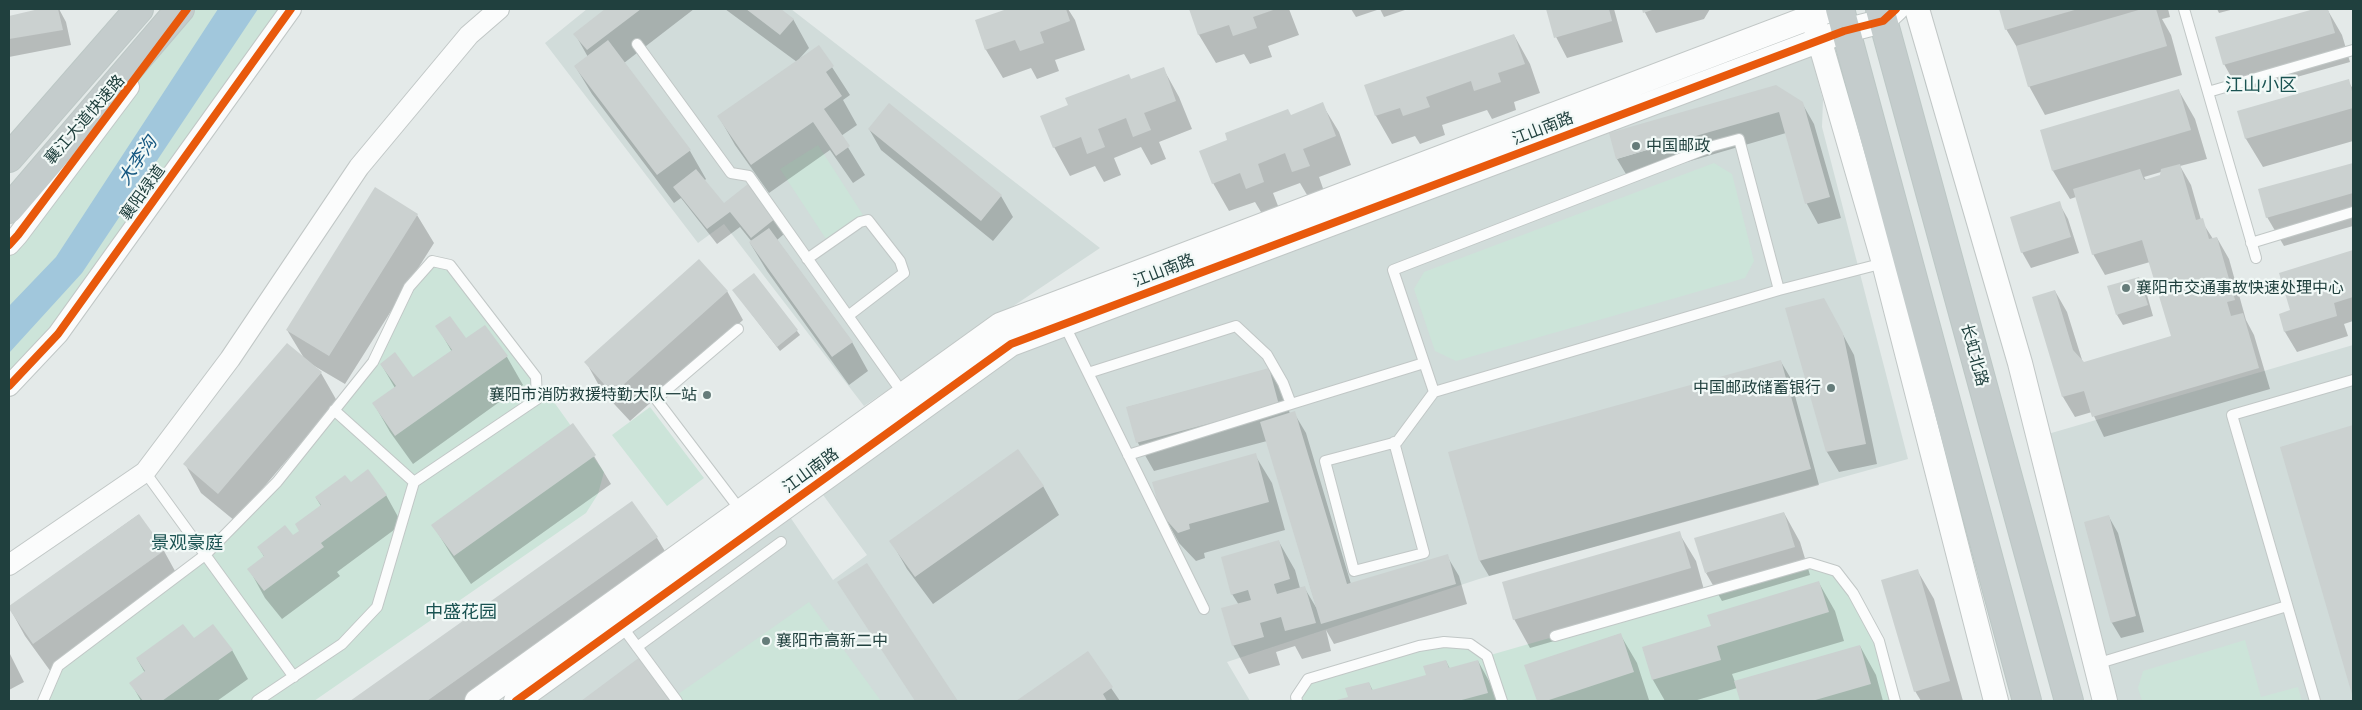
<!DOCTYPE html>
<html>
<head>
<meta charset="utf-8">
<style>
  body { margin:0 }
  #map { position:relative; width:2362px; height:710px; overflow:hidden; background:#e4eae9; font-family:"Open Sans",sans-serif }
  canvas { display:block }
  .frame { position:absolute; inset:0; border:10px solid #20403e; pointer-events:none }
</style>
</head>
<body>
<div id="map">
<canvas width="2362" height="710"></canvas>
<div class="frame"></div>
</div>
<script>
const ctx = document.querySelector('canvas').getContext('2d');
ctx.lineJoin = 'round';
function fill(path, color) {
  ctx.fillStyle = color;
  ctx.fill(path, 'evenodd');
}
function poly(rows) {
  const path = new Path2D();
  for (const r of rows) {
    path.moveTo(r[0], r[1]);
    for (let i = 2; i < r.length; i += 2) path.lineTo(r[i], r[i + 1]);
  }
  return path;
}
function stroke(path, color, width, dash) {
  ctx.strokeStyle = color;
  ctx.lineWidth = width;
  ctx.lineCap = dash ? 'butt' : 'round';
  ctx.setLineDash(dash || []);
  ctx.stroke(path);
}
function label(font, color, halo, rows, align = 'center') {
  ctx.font = font + ' "Open Sans","Noto Sans SC",sans-serif';
  ctx.lineWidth = 4.5;
  ctx.setLineDash([]);
  ctx.textBaseline = 'middle';
  ctx.strokeStyle = halo;
  ctx.fillStyle = color;
  for (const [text, x, y, turn = 0] of rows) {
    ctx.save();
    ctx.translate(x, y);
    ctx.rotate((+turn || 0) * Math.PI / 180);
    ctx.textAlign = isNaN(turn) ? turn : align;
    if (halo) ctx.strokeText(text, 0, 0);
    ctx.fillText(text, 0, 0);
    ctx.restore();
  }
}
fill(poly([
  [587,9,791,9,1100,248,864,406,724,224,698,243,545,43],
  [1809,47,1823,100,1822,127,1908,459,1479,579,1227,662,1250,701,525,701,786,511,833,580,867,555,818,488,1039,339],
  [2353,345,2353,701,2118,701,2048,434]
]), '#d1dcda');
fill(poly([
  [170,9,291,9,9,386,9,245],
  [818,145,863,215,826,239,780,169],
  [1714,163,1732,174,1754,261,1745,278,1456,361,1435,351,1414,289,1424,272],
  [432,261,450,265,536,377,604,472,598,494,586,513,314,701,43,701,58,666,205,555,277,482,373,362,409,287],
  [650,407,704,478,667,506,612,435],
  [1810,563,1836,571,1879,641,1895,701,1297,701,1308,679,1419,646,1470,644,1487,656],
  [809,602,881,701,677,701,674,697],
  [2245,640,2261,697,2298,687,2302,701,2142,701,2138,688,2143,671]
]), '#cce4d9');
fill(poly([
  [218,9,258,9,82,273,9,353,9,306,56,257]
]), '#a1c7dc');
fill(poly([
  [45,9,59,9,66,22,71,45,9,57,9,17],
  [607,9,694,9,624,63,690,151,706,179,704,181,724,205,775,218,784,234,777,240,852,342,868,371,849,385,767,271,750,243,752,242,740,227,717,244,681,198,674,203,592,94,575,66,588,57,575,34],
  [725,9,779,9,793,19,809,48,799,59,819,47,850,95,843,100,857,125,841,136,865,175,853,183,830,150,769,193,735,145,719,117,797,62],
  [1011,9,1068,9,1075,20,1085,50,1055,60,1059,71,1037,79,1031,68,1003,78,986,50,976,21],
  [1190,9,1289,9,1299,35,1268,46,1272,57,1250,64,1244,54,1216,63,1199,35],
  [1351,9,1408,9,1384,17,1380,9,1356,17],
  [1548,9,1614,9,1623,42,1567,58,1556,37],
  [1643,9,1710,9,1704,19,1656,33],
  [2001,9,2168,9,2170,17,2162,19,2171,35,2182,75,2045,115,2029,86,2018,49,2006,29],
  [2217,9,2234,9,2219,13],
  [2318,9,2327,9,2342,35,2350,62,2240,93,2224,64,2216,38],
  [1514,35,1530,64,1540,93,1514,102,1516,110,1492,119,1487,110,1442,125,1445,135,1420,144,1415,136,1392,144,1376,116,1366,86],
  [1163,68,1179,97,1192,129,1159,142,1166,159,1151,165,1141,147,1114,158,1121,175,1104,182,1095,166,1070,176,1054,147,1132,81],
  [2348,81,2353,89,2353,141,2263,167,2246,139,2239,112],
  [2179,91,2195,119,2207,159,2180,166,2191,185,2201,220,2213,239,2217,238,2229,259,2246,320,2254,335,2270,389,2104,437,2092,412,2075,417,2063,397,2034,298,2055,291,2067,312,2083,363,2173,337,2150,262,2105,275,2093,254,2076,197,2070,199,2053,171,2042,131],
  [2161,172,2161,176,2146,180,2144,177],
  [1802,103,1814,124,1841,218,1818,224,1807,204,1786,133,1629,179,1617,159],
  [1322,104,1339,132,1351,165,1319,177,1325,194,1310,200,1300,183,1273,193,1280,211,1264,217,1255,202,1229,211,1213,183,1291,116],
  [869,129,1001,196,1013,217,993,241,881,150],
  [2353,164,2353,226,2284,246,2267,217,2260,190],
  [2059,203,2068,219,2079,253,2031,268,2022,252],
  [417,215,434,243,345,384,311,364,321,373,337,401,235,521,201,493,185,464,304,358,287,330],
  [2353,251,2353,321,2344,324,2348,336,2297,352,2285,332,2280,315,2292,311,2280,274],
  [2139,278,2145,288,2153,316,2123,325,2117,315],
  [727,291,743,320,630,421,602,391,586,362],
  [737,295,797,331,800,335,780,351],
  [1787,309,1835,320,1854,355,1877,464,1839,472,1827,452],
  [437,326,507,357,523,385,413,464,390,432,374,404,395,388,381,364,413,379,452,352],
  [1781,362,1790,377,1819,485,1489,576,1480,561,1450,453],
  [1269,369,1285,398,1290,414,1294,413,1306,433,1351,584,1447,556,1459,576,1467,604,1334,644,1326,630,1331,651,1302,659,1295,646,1276,652,1280,665,1249,674,1233,645,1239,605,1232,594,1279,542,1295,570,1300,588,1304,587,1317,609,1267,441,1154,471,1138,443,1128,407],
  [2353,427,2353,695,2282,447],
  [1255,455,1272,483,1285,530,1204,553,1205,558,1196,561,1179,543,1163,514],
  [594,456,611,484,471,584,450,553,433,525],
  [350,484,386,495,402,524,337,572,340,576,282,619,265,598,249,569,265,558,258,547,293,537,300,531,321,506,316,498],
  [1043,486,1059,515,933,604,907,569,891,541],
  [632,503,657,538,674,566,483,701,352,701],
  [1784,513,1800,542,1810,575,1722,601,1706,573],
  [138,515,164,551,180,580,51,672,25,636,9,607],
  [2109,517,2118,533,2144,632,2121,638,2112,623,2085,523],
  [1679,533,1696,561,1706,597,1530,648,1514,619],
  [1917,570,1934,599,1963,701,1921,701,1915,691],
  [1819,583,1835,611,1844,641,1732,674,1735,682,1860,646,1876,675,1883,701,1741,701,1737,688,1694,701,1665,701,1653,680,1643,648,1712,627],
  [1620,634,1637,663,1649,700,1538,701,1526,666],
  [194,640,232,650,248,679,217,701,141,701,131,683,145,673,137,659],
  [9,652,24,682,9,690],
  [1087,653,1120,701,1019,701],
  [640,659,672,701,583,701],
  [1446,661,1450,669,1478,661,1494,690,1497,701,1336,701,1349,698,1369,683,1373,691,1427,676]
]), '#0003');
fill(poly([
  [39,9,58,9,63,30,9,39,9,16],
  [605,9,641,9,587,50,573,34],
  [746,9,781,9,794,19,780,35],
  [1007,9,1066,9,1070,21,1040,32,1044,43,1020,51,1015,40,985,50,975,20],
  [1189,9,1276,9,1253,17,1257,28,1233,36,1229,25,1198,35],
  [1546,9,1609,9,1612,21,1554,38],
  [1642,9,1655,9,1643,13],
  [1999,9,2078,9,2005,30],
  [2142,9,2156,9,2167,46,2028,87,2016,46],
  [2314,9,2328,9,2335,33,2223,65,2215,37],
  [1514,34,1525,64,1498,73,1501,82,1474,91,1471,81,1426,97,1430,107,1403,116,1400,108,1375,116,1364,85],
  [608,40,691,150,657,175,574,66],
  [819,45,834,66,826,72,842,96,824,109,850,146,836,156,813,122,751,165,717,116],
  [1164,67,1176,101,1144,113,1151,130,1133,137,1126,118,1098,129,1105,147,1087,154,1081,137,1053,148,1040,116,1068,105,1065,98,1129,74,1131,79],
  [2349,79,2353,95,2353,108,2245,139,2237,111],
  [1776,85,1803,102,1830,197,1805,204,1779,112,1616,159,1609,133],
  [2179,89,2191,130,2052,171,2040,130],
  [1323,102,1336,136,1303,149,1310,166,1292,172,1285,153,1258,164,1264,182,1246,189,1240,173,1212,184,1199,151,1227,140,1225,133,1288,109,1291,115],
  [889,103,1002,195,981,221,868,129],
  [2353,163,2353,193,2266,218,2258,189],
  [2180,164,2196,220,2203,218,2209,239,2217,237,2235,300,2227,302,2231,316,2243,313,2259,368,2092,417,2084,391,2062,397,2032,297,2055,290,2073,350,2084,362,2171,336,2142,240,2092,255,2073,189,2140,169,2144,180,2160,175,2161,169],
  [696,169,724,203,748,184,776,218,751,238,730,212,707,229,673,187],
  [375,187,418,214,329,356,286,330],
  [2060,201,2071,237,2021,253,2010,217],
  [769,228,853,342,832,357,749,242],
  [2353,250,2353,297,2334,303,2337,316,2284,332,2279,314,2290,310,2279,273],
  [699,259,728,291,613,394,584,362],
  [754,273,798,330,777,347,732,290],
  [2139,277,2148,305,2116,315,2107,286],
  [1824,298,1843,333,1866,444,1826,452,1785,308],
  [450,316,466,338,485,325,508,356,395,436,372,403,396,386,380,364,395,352,413,377,452,350,435,326],
  [287,343,322,372,218,494,183,464],
  [1781,360,1811,469,1479,561,1448,452],
  [1269,368,1279,405,1136,443,1126,407],
  [1295,411,1347,584,1448,554,1456,584,1321,624,1260,422],
  [573,423,596,455,454,556,431,525],
  [2353,425,2353,698,2280,447],
  [1018,449,1044,486,915,577,889,541],
  [1256,453,1269,502,1189,524,1190,529,1178,533,1161,514,1152,482],
  [368,469,387,495,321,543,324,547,264,591,247,569,264,556,257,547,285,525,293,535,299,531,295,524,321,505,315,497,345,475,351,482],
  [632,501,658,537,427,701,350,701],
  [1784,512,1795,547,1705,573,1694,538],
  [139,514,165,550,33,644,9,609,9,606],
  [2109,515,2136,616,2111,623,2084,522],
  [1680,531,1691,568,1513,620,1502,582],
  [1279,540,1290,579,1274,584,1277,594,1305,586,1316,623,1285,631,1281,617,1260,623,1264,637,1232,646,1221,608,1251,600,1248,590,1231,595,1221,557],
  [867,563,958,701,915,701,837,582],
  [1918,569,1950,681,1914,692,1881,580],
  [1819,581,1829,612,1717,646,1721,660,1652,680,1642,647,1711,626,1707,615],
  [183,624,194,638,213,624,233,650,162,701,143,701,129,683,145,671,136,658],
  [1621,633,1634,672,1546,701,1537,701,1524,665],
  [1860,645,1871,684,1812,701,1740,701,1734,681],
  [1088,651,1113,687,1103,694,1107,701,1016,701],
  [640,657,673,701,581,701],
  [1446,660,1449,668,1478,660,1488,693,1458,701,1333,701,1348,697,1345,688,1369,682,1372,690,1426,675,1423,666]
]), '#cbd1d0');
const service = poly([
  [2184,9,2256,258],
  [637,44,731,173,749,176,904,395],
  [2208,92,2353,50],
  [2251,243,2353,212],
  [807,259,860,222,868,220,900,261,904,273,848,316],
  [1779,290,1739,139,1713,146,1393,270,1434,392,1779,290,1884,263],
  [1064,324,1204,609],
  [738,329,656,399,741,511],
  [1088,373,1236,326,1267,355,1283,383,1291,404,1128,455],
  [1291,404,1424,363],
  [334,410,414,482],
  [1394,442,1424,553,1354,571,1325,461,1397,442,1434,392],
  [145,472,294,677],
  [621,625,677,701],
  [1555,636,1810,563,1836,571,1853,593,1879,641,1895,701],
  [637,647,781,542],
  [2096,664,2287,606],
  [43,701,58,666,205,555,277,482,373,362,409,287,432,261,450,265,536,377,537,399,414,482,377,607,342,644,257,701],
  [1297,701,1296,697,1308,679,1419,646,1444,642,1470,644,1487,656,1502,701],
  [2315,701,2232,415,2353,380]
]);
const minor = poly([
  [9,245,18,235,129,87],
  [9,386,58,334,291,9],
  [9,565,145,472,230,359,359,167,469,35,499,9]
]);
const tertiary = poly([
  [1917,9,2020,363,2105,701],
  [1815,25,1884,263,1996,701],
  [477,701,1000,325,1832,9],
  [516,701,1011,344,1844,31,1883,21,1896,9]
]);
const trunk = poly([
  [1840,9,2027,701],
  [1880,9,2069,701],
  [9,158,139,9],
  [9,209,180,9]
]);
stroke(service, '#c1c7c6', 12);
stroke(minor, '#c1c7c6', 22);
stroke(tertiary, '#c1c7c6', 26);
stroke(trunk, '#bcc7c5', 30);
stroke(service, '#fbfcfc', 10);
stroke(minor, '#fbfcfc', 20);
stroke(tertiary, '#fbfcfc', 24);
stroke(trunk, '#c4cccc', 28);
stroke(poly([
  [9,245,18,235,187,9],
  [9,386,58,334,291,9],
  [516,701,1011,344,1844,31,1883,21,1896,9]
]), '#e8590c', 8);
for (const [x, y, r, color] of [
  [1636,146,5,"#657c7a"],
  [2126,288,5,"#657c7a"],
  [1831,388,5,"#657c7a"],
  [707,395,5,"#657c7a"],
  [766,641,5,"#657c7a"]
]) {
  const dot = new Path2D();
  dot.arc(x, y, r, 0, 2 * Math.PI);
  ctx.fillStyle = color;
  ctx.fill(dot);
  stroke(dot, '#f2f9f7', 2);
}
label('16px', '#20403e', '#f2f9f7', [
  ["襄江大道快速路",85,120,-49],
  ["江山南路",1543,129,-21],
  ["襄阳绿道",143,193,-54],
  ["江山南路",1164,271,-21],
  ["长虹北路",1974,355,75],
  ["江山南路",811,471,-36]
]);
label('16px', '#20403e', '#f2f9f7', [
  ["中国邮政",1646,146],
  ["襄阳市交通事故快速处理中心",2136,288],
  ["中国邮政储蓄银行",1821,388,"right"],
  ["襄阳市消防救援特勤大队一站",697,395,"right"],
  ["襄阳市高新二中",776,641]
], 'left');
label('18px', '#1a5352', '#f2f9f7', [
  ["江山小区",2261,86],
  ["景观豪庭",187,544],
  ["中盛花园",461,613]
]);
label('italic 18px', '#155781', '#f2f9f7', [
  ["大李沟",138,161,-56]
]);
</script>
</body>
</html>
